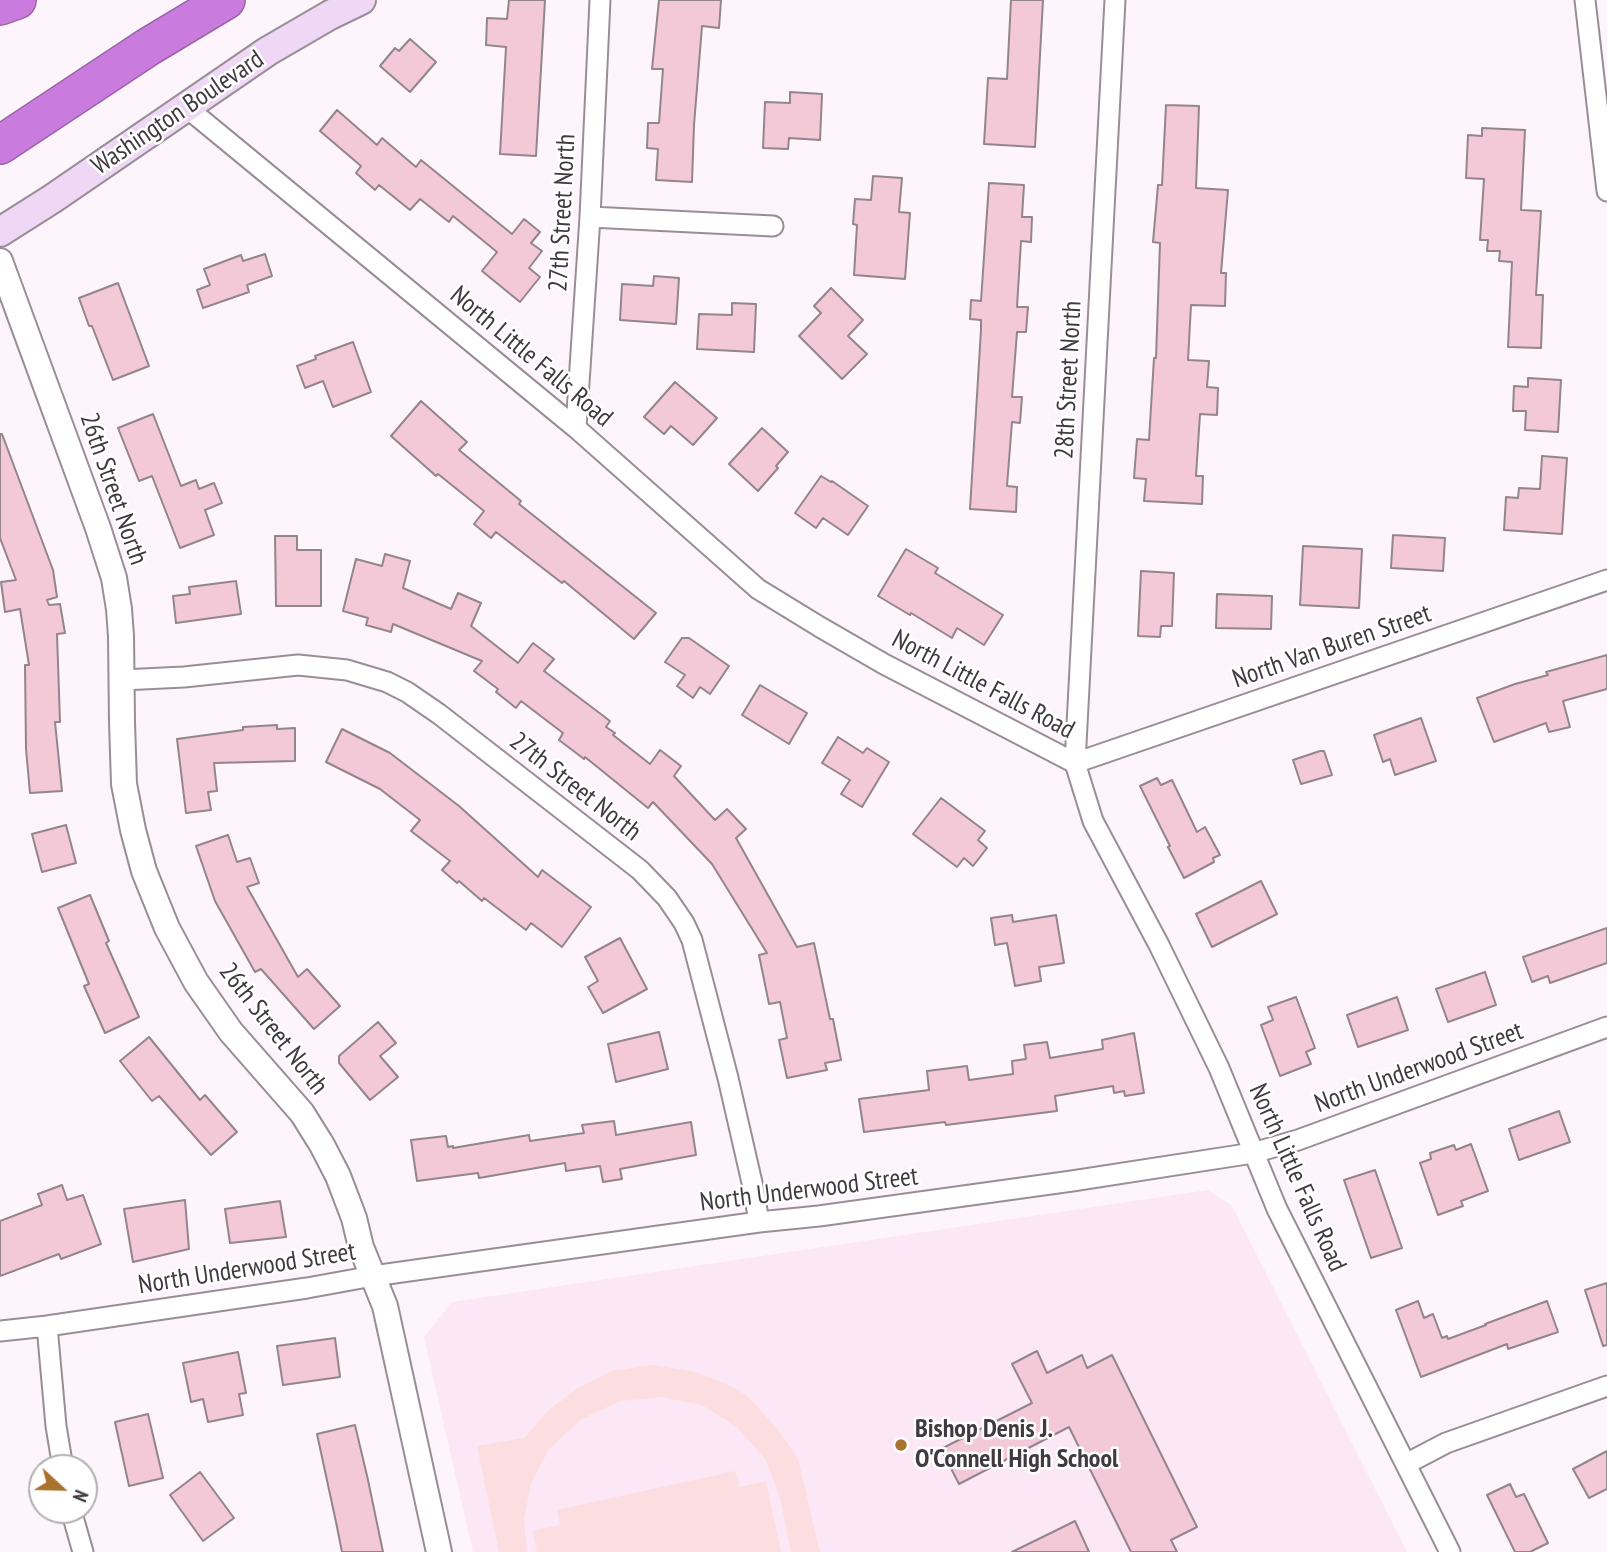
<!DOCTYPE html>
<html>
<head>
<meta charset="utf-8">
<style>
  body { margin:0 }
  #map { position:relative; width:1607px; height:1552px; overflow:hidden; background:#fef4fb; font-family:"PT Sans Narrow",sans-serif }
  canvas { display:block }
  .north { position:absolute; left:28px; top:1454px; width:70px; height:70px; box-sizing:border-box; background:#fff; border:2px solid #b2b0b2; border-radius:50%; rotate:112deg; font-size:19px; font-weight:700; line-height:28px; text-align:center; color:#3f3a3e }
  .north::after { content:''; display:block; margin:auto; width:24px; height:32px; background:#a9722e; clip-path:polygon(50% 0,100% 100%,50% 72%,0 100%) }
</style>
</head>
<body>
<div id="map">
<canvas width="1607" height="1552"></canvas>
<div class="north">N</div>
</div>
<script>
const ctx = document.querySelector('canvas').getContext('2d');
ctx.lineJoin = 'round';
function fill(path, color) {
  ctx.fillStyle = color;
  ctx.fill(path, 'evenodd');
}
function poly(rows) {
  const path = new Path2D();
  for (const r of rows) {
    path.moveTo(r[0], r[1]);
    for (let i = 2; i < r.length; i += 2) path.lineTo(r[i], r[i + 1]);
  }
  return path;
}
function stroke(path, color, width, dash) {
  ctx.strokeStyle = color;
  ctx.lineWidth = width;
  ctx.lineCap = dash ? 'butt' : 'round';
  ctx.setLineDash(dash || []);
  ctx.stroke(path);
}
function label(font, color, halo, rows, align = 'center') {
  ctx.font = font + ' "PT Sans Narrow",sans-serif';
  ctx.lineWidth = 5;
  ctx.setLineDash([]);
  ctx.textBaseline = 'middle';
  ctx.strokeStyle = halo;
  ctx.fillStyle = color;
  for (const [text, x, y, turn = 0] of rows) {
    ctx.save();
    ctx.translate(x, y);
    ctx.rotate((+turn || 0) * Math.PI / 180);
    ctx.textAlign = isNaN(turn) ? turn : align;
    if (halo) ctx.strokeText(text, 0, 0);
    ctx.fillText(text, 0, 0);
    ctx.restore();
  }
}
fill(poly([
  [1208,1190,1232,1206,1407,1552,473,1552,424,1337,452,1302]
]), '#fbe7f5');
fill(poly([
  [654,1365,695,1372,722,1382,746,1395,776,1427,798,1459,820,1552,791,1552,780,1498,766,1460,738,1428,704,1406,662,1397,620,1401,580,1420,549,1449,531,1483,524,1519,527,1552,499,1552,477,1446,524,1438,550,1409,580,1387,611,1371],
  [735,1471,739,1487,766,1481,781,1552,537,1552,532,1531,560,1525,557,1510]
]), '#fddee0');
const building = poly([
  [509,0,545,0,536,156,500,154,506,47,486,45,487,18,507,19,509,0],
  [659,0,721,0,719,28,702,26,694,125,692,182,656,180,658,149,647,148,648,123,659,123,663,69,652,69,659,0],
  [1011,0,1043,0,1035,147,984,144,988,78,1007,79,1011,0],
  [410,39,436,62,410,92,380,66,395,48,399,51,410,39],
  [790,92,822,94,820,140,789,138,788,149,763,148,765,102,790,103,790,92],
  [1166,105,1199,106,1196,188,1228,190,1221,273,1226,273,1225,306,1191,305,1188,360,1209,361,1207,387,1218,388,1217,415,1200,414,1196,476,1203,476,1202,504,1144,501,1146,479,1134,478,1137,439,1149,440,1154,358,1156,358,1160,243,1153,242,1158,185,1162,185,1166,105],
  [337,110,377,145,382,138,416,167,421,160,512,234,524,219,540,232,531,243,542,251,529,268,540,277,520,302,482,271,497,252,453,216,449,222,420,199,410,210,379,185,375,190,356,173,361,166,320,131,337,110],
  [1482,128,1525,130,1521,210,1541,211,1536,295,1543,295,1541,348,1508,347,1512,262,1499,261,1500,251,1487,251,1488,240,1480,240,1484,179,1466,178,1468,135,1482,136,1482,128],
  [873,176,902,178,899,212,910,213,905,279,854,275,857,225,853,224,855,199,871,200,873,176],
  [989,183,1024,185,1022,217,1032,217,1031,242,1021,241,1017,307,1028,307,1026,332,1017,332,1012,397,1022,397,1020,423,1012,422,1007,486,1017,487,1016,512,970,509,981,330,981,320,970,319,971,300,981,301,989,183],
  [265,254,272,276,247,285,249,292,203,308,197,290,210,285,204,269,241,255,243,261,265,254],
  [654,276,679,278,676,324,620,320,622,284,653,286,654,276],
  [118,283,149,366,113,380,92,326,89,326,79,298,118,283],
  [831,288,863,320,848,336,867,354,842,379,799,336,821,313,814,306,831,288],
  [732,303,756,304,754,352,697,349,699,314,732,315,732,303],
  [353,342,371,392,333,407,323,381,305,388,297,366,316,359,315,356,353,342],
  [1528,378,1561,380,1558,432,1525,430,1526,411,1513,411,1514,386,1528,387,1528,378],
  [675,382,717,418,693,445,671,426,664,434,644,417,675,382],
  [421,401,467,442,459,450,521,501,519,504,656,613,634,639,564,581,562,583,496,532,491,538,474,524,484,511,438,474,436,476,391,436,421,401],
  [153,414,181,486,196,480,199,489,214,483,222,503,205,510,214,535,180,548,152,476,139,481,118,428,153,414],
  [762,428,788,452,776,466,778,468,758,491,729,464,762,428],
  [0,434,2,434,53,570,57,597,47,600,49,605,60,604,65,633,57,634,60,722,55,722,62,791,30,793,26,749,25,665,29,665,20,609,5,612,1,582,16,580,0,538,0,434],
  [1542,456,1567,458,1562,534,1504,530,1506,497,1518,498,1519,488,1540,489,1542,456],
  [821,476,831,482,832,481,868,506,848,535,823,518,816,528,795,513,821,476],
  [1393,535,1445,538,1443,571,1391,568,1393,535],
  [275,536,297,536,297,550,321,550,321,606,276,606,275,536],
  [1303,546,1362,549,1359,608,1300,605,1303,546],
  [906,549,938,568,935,573,1003,615,984,645,957,628,952,638,911,613,910,615,878,596,906,549],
  [385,554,410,561,403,588,451,609,458,593,481,603,471,626,518,663,533,643,554,659,544,671,610,721,606,727,615,733,613,735,650,764,660,750,681,766,674,776,715,820,727,809,746,829,736,838,797,947,814,943,830,1019,833,1019,841,1060,825,1063,827,1070,787,1078,779,1040,787,1038,780,1002,769,1004,759,955,767,953,712,864,653,802,648,808,585,757,584,759,559,740,563,733,521,701,516,708,496,692,498,689,474,671,482,661,393,624,391,632,366,625,368,618,343,611,356,559,382,566,385,554],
  [1141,571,1174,573,1172,626,1161,626,1160,637,1138,636,1141,571],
  [236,581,241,614,176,623,173,596,190,594,189,587,236,581],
  [1217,594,1272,596,1271,629,1216,628,1217,594],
  [682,638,689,638,729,666,710,694,700,687,693,698,677,686,685,675,665,662,682,638],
  [1607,655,1607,689,1563,701,1570,727,1549,732,1546,723,1494,742,1477,698,1515,684,1548,675,1546,672,1607,655],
  [760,685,807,713,789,744,742,715,760,685],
  [1421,718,1436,761,1395,775,1390,759,1383,762,1374,735,1421,718],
  [277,725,277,729,295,728,295,761,214,763,217,791,208,792,211,810,186,813,177,739,243,730,243,727,277,725],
  [342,729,390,753,459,806,538,877,542,870,591,907,562,947,531,923,526,930,484,898,482,901,459,881,457,883,442,870,450,861,411,831,420,820,380,789,326,762,342,729],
  [838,737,863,753,867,748,889,762,862,807,841,794,850,780,822,763,838,737],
  [1320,751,1324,751,1332,775,1301,784,1293,760,1320,751],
  [1157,778,1161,785,1172,780,1197,832,1205,827,1220,855,1213,858,1214,862,1184,878,1168,847,1170,846,1140,786,1157,778],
  [941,798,985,831,978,840,987,848,973,866,964,858,957,867,913,834,941,798],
  [66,825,76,863,42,872,32,834,66,825],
  [228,835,237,862,250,858,259,883,247,887,298,977,307,969,340,1006,314,1029,261,969,255,972,215,901,196,846,228,835],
  [1261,881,1277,914,1212,947,1196,914,1261,881],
  [90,895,109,941,106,943,139,1017,105,1033,84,986,89,984,58,908,90,895],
  [1012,915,1013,922,1056,915,1064,963,1039,967,1041,981,1015,986,1007,943,995,945,991,918,1012,915],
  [1607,928,1607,963,1550,983,1548,976,1532,982,1523,957,1607,928],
  [620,938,647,989,603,1013,588,987,598,981,585,957,620,938],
  [1485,972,1496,1005,1448,1022,1436,989,1485,972],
  [1296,997,1315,1048,1306,1052,1311,1064,1280,1076,1261,1025,1273,1020,1268,1007,1296,997],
  [1397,997,1408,1030,1358,1047,1347,1015,1397,997],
  [378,1022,396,1043,380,1056,398,1077,370,1100,339,1063,339,1056,378,1022],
  [659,1032,668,1069,616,1082,608,1044,659,1032],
  [1134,1033,1144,1093,1125,1096,1124,1091,1114,1093,1113,1086,1055,1096,1057,1111,946,1125,945,1122,864,1132,859,1099,929,1090,927,1071,967,1066,969,1080,1013,1074,1012,1061,1026,1059,1024,1045,1047,1042,1050,1058,1103,1049,1102,1040,1134,1033],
  [149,1037,200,1100,205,1095,237,1132,211,1155,159,1096,152,1101,120,1061,149,1037],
  [1559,1111,1570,1142,1519,1160,1509,1129,1559,1111],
  [614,1121,616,1135,691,1122,696,1155,620,1169,622,1179,603,1182,600,1166,566,1171,565,1163,479,1178,478,1173,417,1181,411,1140,446,1136,448,1147,453,1146,453,1148,529,1135,530,1141,584,1133,582,1125,614,1121],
  [1471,1144,1488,1191,1461,1201,1463,1206,1438,1215,1420,1163,1431,1159,1430,1153,1454,1145,1456,1150,1471,1144],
  [1375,1170,1402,1248,1371,1258,1344,1180,1375,1170],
  [62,1185,67,1200,83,1195,101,1244,61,1259,59,1254,0,1276,0,1221,42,1205,38,1194,62,1185],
  [185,1200,189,1249,133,1262,124,1209,185,1200],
  [280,1201,286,1237,230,1243,225,1209,280,1201],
  [1607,1283,1607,1345,1603,1346,1585,1290,1607,1283],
  [1418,1301,1424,1318,1433,1314,1442,1338,1447,1336,1448,1339,1486,1325,1485,1324,1547,1301,1558,1332,1508,1349,1507,1344,1421,1377,1396,1310,1418,1301],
  [335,1338,340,1377,283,1385,277,1346,335,1338],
  [1037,1351,1047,1373,1082,1355,1087,1368,1112,1355,1197,1527,1171,1540,1177,1552,1131,1552,1069,1427,959,1484,941,1449,1032,1403,1012,1364,1037,1351],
  [238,1352,246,1393,239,1394,243,1415,208,1422,203,1399,191,1402,183,1363,238,1352],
  [148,1414,163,1478,129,1486,115,1422,148,1414],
  [355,1425,368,1480,383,1552,342,1552,336,1522,317,1434,355,1425],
  [1607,1451,1607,1489,1589,1498,1573,1469,1607,1451],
  [200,1472,234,1518,203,1541,170,1495,200,1472],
  [1510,1484,1516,1497,1524,1494,1548,1543,1530,1552,1515,1552,1487,1495,1510,1484],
  [1075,1521,1089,1552,1012,1552,1061,1528,1075,1521]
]);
fill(building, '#f3c9d8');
stroke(building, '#93858a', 2);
const minor = poly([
  [1115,0,1075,763,1093,821,1159,945,1219,1068,1277,1209,1450,1552],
  [1585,0,1607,191],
  [186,107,576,428,758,589,820,627,884,664,1075,763],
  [590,217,773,226],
  [576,428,590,217,600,0],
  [122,680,184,677,298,665,347,670,387,682,407,692,439,714,640,870,667,898,684,923,692,940,728,1078,753,1187,759,1222],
  [1075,763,1607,580],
  [47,1326,56,1426,63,1468],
  [0,1331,47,1326,307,1288,373,1276,759,1222,819,1216,1072,1181,1253,1153,1298,1140,1607,1027],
  [1406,1464,1446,1443,1607,1386],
  [71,1510,83,1552]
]);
const tertiary = poly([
  [0,261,98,528,114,578,119,609,121,636,122,722,124,784,133,830,144,871,167,928,196,982,231,1032,302,1113,322,1145,338,1176,354,1218,361,1247,385,1306,439,1552]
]);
const secondary = poly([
  [0,232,52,199,268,51,330,15,361,0]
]);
const motorway = poly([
  [0,6,17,0],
  [0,145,148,47,226,0]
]);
stroke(minor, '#9a8e96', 23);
stroke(tertiary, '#9a8e96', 28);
stroke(secondary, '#9a8e96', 32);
stroke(motorway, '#9965a6', 40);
stroke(minor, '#fff', 19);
stroke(tertiary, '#fff', 24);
stroke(secondary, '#efd8f5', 28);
stroke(motorway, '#c97cde', 37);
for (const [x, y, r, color] of [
  [901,1445,7,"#a9722e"]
]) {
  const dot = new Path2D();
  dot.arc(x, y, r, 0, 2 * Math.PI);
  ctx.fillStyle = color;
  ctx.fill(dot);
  stroke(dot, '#fff', 2.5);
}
label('26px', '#3f3a3e', '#fff', [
  ["Washington Boulevard",178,113,-34],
  ["27th Street North",563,213,-87],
  ["North Little Falls Road",531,357,40],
  ["28th Street North",1069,380,-87],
  ["26th Street North",113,489,71],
  ["North Van Buren Street",1332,647,-19],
  ["North Little Falls Road",983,685,28],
  ["27th Street North",575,787,38],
  ["26th Street North",273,1029,52],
  ["North Underwood Street",1419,1068,-20],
  ["North Little Falls Road",1297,1178,66],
  ["North Underwood Street",809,1190,-7],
  ["North Underwood Street",247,1269,-9]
]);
label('bold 26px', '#3f3a3e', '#fff', [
  ["Bishop Denis J.",915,1430],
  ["O'Connell High School",915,1460]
], 'left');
</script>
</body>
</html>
